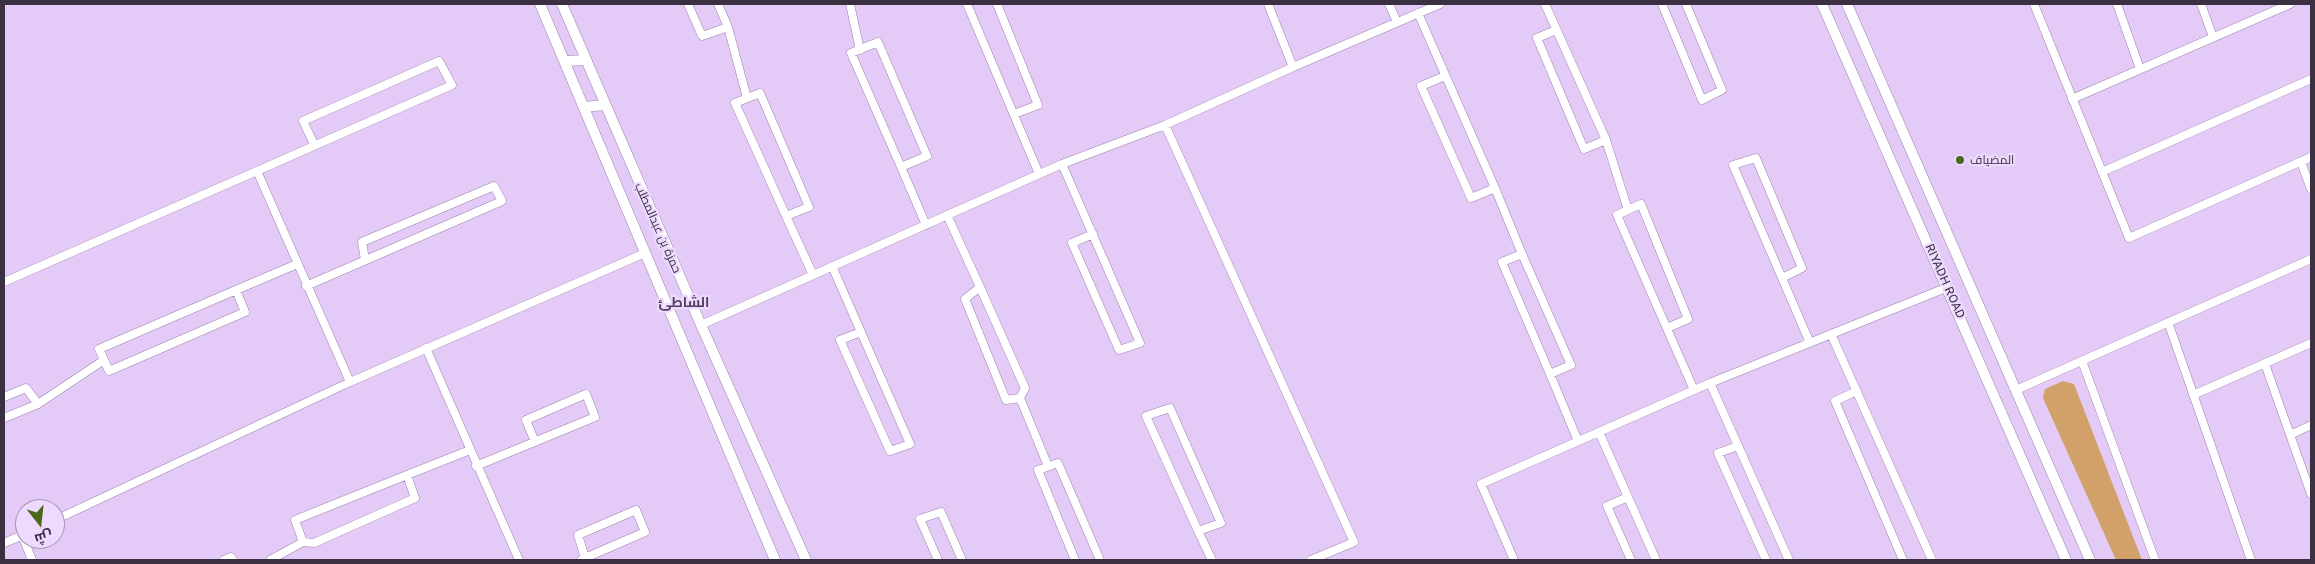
<!DOCTYPE html>
<html>
<head>
<meta charset="utf-8">
<style>
  body { margin:0 }
  #map { position:relative; width:2315px; height:564px; overflow:hidden; background:#e3caf7; font-family:"Golos Text",Cairo,sans-serif }
  canvas { display:block }
  .frame { position:absolute; inset:0; border:5px solid #3a3042; pointer-events:none }
  .north { position:absolute; left:15px; top:499px; width:50px; height:50px; box-sizing:border-box; background:#eddafe; border:1px solid #a596b3; border-radius:50%; rotate:164deg; font-size:14px; font-weight:700; line-height:20px; text-align:center; color:#3a3042 }
  .north::after { content:''; display:block; margin:auto; width:18px; height:22px; background:#4a691f; clip-path:polygon(50% 0,100% 100%,50% 72%,0 100%) }
</style>
</head>
<body>
<div id="map">
<canvas width="2315" height="564"></canvas>
<div class="frame"></div>
<div class="north">ش</div>
</div>
<script>
const ctx = document.querySelector('canvas').getContext('2d');
ctx.lineJoin = 'round';
function fill(path, color) {
  ctx.fillStyle = color;
  ctx.fill(path, 'evenodd');
}
function poly(rows) {
  const path = new Path2D();
  for (const r of rows) {
    path.moveTo(r[0], r[1]);
    for (let i = 2; i < r.length; i += 2) path.lineTo(r[i], r[i + 1]);
  }
  return path;
}
function stroke(path, color, width, dash) {
  ctx.strokeStyle = color;
  ctx.lineWidth = width;
  ctx.lineCap = dash ? 'butt' : 'round';
  ctx.setLineDash(dash || []);
  ctx.stroke(path);
}
function label(font, color, halo, rows, align = 'center') {
  ctx.font = font + ' "Golos Text",Cairo,sans-serif';
  ctx.lineWidth = 4.5;
  ctx.setLineDash([]);
  ctx.textBaseline = 'middle';
  ctx.strokeStyle = halo;
  ctx.fillStyle = color;
  for (const [text, x, y, turn = 0] of rows) {
    ctx.save();
    ctx.translate(x, y);
    ctx.rotate((+turn || 0) * Math.PI / 180);
    ctx.textAlign = isNaN(turn) ? turn : align;
    if (halo) ctx.strokeText(text, 0, 0);
    ctx.fillText(text, 0, 0);
    ctx.restore();
  }
}
fill(poly([
  [2063,381,2074,384,2142,560,2116,560,2043,398,2045,389]
]), '#d1a169');
const minor = poly([
  [688,4,702,36,728,27,718,4],
  [850,4,860,50],
  [967,4,1039,174],
  [997,4,1038,105,1014,114],
  [1268,4,1293,67,1440,4],
  [1389,4,1397,22],
  [1545,4,1606,140,1584,149,1537,38,1556,30],
  [1662,4,1702,100,1722,90,1686,4],
  [2034,4,2129,238,2311,157],
  [2117,4,2140,69],
  [2201,4,2213,37],
  [1418,13,1495,188,1471,198,1421,86,1445,76],
  [728,27,747,98],
  [2072,99,2290,4],
  [1165,125,1293,67],
  [1606,140,1628,210],
  [2301,162,2311,189],
  [1062,164,1140,343,1119,350,1072,243,1093,234],
  [901,167,927,156,878,42,851,53,901,167,926,225],
  [257,171,452,85,439,61,303,121,314,144],
  [2102,172,2311,79],
  [1495,188,1522,254],
  [947,215,980,287,1025,388,1020,398,1006,400,965,299,980,287],
  [786,216,809,207,760,93,735,103,786,216,813,275],
  [832,266,910,444,890,451,840,340,861,332],
  [1782,278,1802,268,1756,158,1733,165,1782,278,1810,343],
  [4,282,257,171,350,382],
  [306,286,502,201,494,186,362,242,365,260],
  [236,290,245,312,109,371,99,349,236,290,297,264],
  [2168,322,2251,560],
  [701,325,1062,164,1165,125,1354,542,1311,560],
  [1667,328,1688,319,1641,204,1617,215,1694,390],
  [1831,334,1932,560],
  [426,348,519,560],
  [2082,361,2155,560],
  [2265,364,2311,494],
  [1550,374,1571,365,1522,254,1502,262,1550,374,1578,441],
  [1710,383,1789,560],
  [2016,390,2311,259],
  [1857,391,1835,401,1903,560],
  [2193,395,2311,343],
  [4,397,26,388,38,404,4,418],
  [1020,398,1048,466],
  [38,404,104,360],
  [1599,432,1656,560],
  [2290,435,2311,425],
  [1738,446,1718,453,1766,560],
  [476,466,595,417,586,394,526,420,535,442],
  [407,475,415,498,314,543,303,542,295,520,407,475,470,450],
  [1628,497,1607,506,1631,560],
  [55,520,350,382,645,253],
  [1198,531,1221,523,1170,408,1146,416,1198,531,1212,560],
  [22,535,32,560],
  [4,543,25,534],
  [224,560,231,557,233,560],
  [270,560,303,542],
  [581,560,585,558,645,532,636,510,578,535,585,558],
  [938,560,920,519,941,512,962,560],
  [1075,560,1038,470,1058,463,1100,560],
  [1514,560,1481,484,1710,383,1948,287]
]);
const tertiary = poly([
  [540,4,775,560],
  [562,4,701,325,806,560],
  [1822,4,2066,560],
  [1847,4,2090,560],
  [565,61,586,60],
  [584,107,605,105]
]);
stroke(minor, '#9b84ae', 9);
stroke(tertiary, '#9b84ae', 11);
stroke(minor, '#fff', 8);
stroke(tertiary, '#fff', 10);
for (const [x, y, r, color] of [
  [1960,160,5,"#4a691f"]
]) {
  const dot = new Path2D();
  dot.arc(x, y, r, 0, 2 * Math.PI);
  ctx.fillStyle = color;
  ctx.fill(dot);
  stroke(dot, '#eddafe', 2);
}
label('12px', '#3a3042', '#eddafe', [
  ["المضياف",1970,160]
], 'left');
label('12px', '#3a3042', '#eddafe', [
  ["حمزة بن عبدالمطلب",658,228,66],
  ["RIYADH ROAD",1945,281,66]
]);
label('bold 14px', '#533e63', '#eddafe', [
  ["الشاطئ",684,303]
]);
</script>
</body>
</html>
